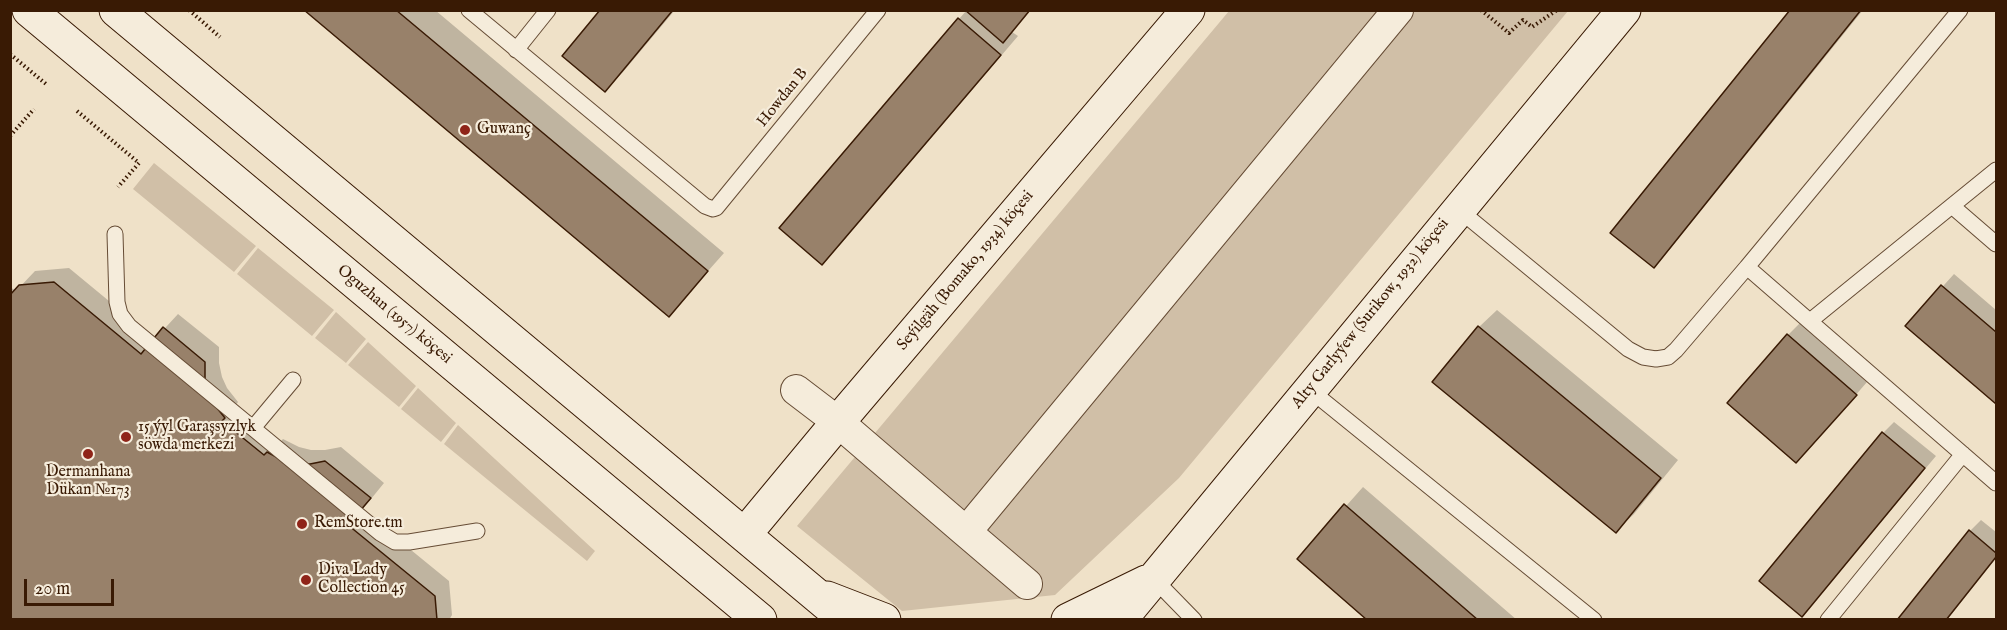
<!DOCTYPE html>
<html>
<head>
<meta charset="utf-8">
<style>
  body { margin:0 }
  #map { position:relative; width:2007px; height:630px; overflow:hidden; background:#efe1c8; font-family:"IM FELL English",serif }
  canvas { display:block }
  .frame { position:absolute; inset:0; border:12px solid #391a04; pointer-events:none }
  .scale { position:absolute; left:24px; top:579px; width:90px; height:27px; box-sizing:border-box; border:3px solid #391a04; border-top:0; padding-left:8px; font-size:18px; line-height:21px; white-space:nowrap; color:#391a04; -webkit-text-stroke:4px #f5ecdb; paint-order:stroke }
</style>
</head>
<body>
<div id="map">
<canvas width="2007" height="630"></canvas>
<div class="frame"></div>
<div class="scale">20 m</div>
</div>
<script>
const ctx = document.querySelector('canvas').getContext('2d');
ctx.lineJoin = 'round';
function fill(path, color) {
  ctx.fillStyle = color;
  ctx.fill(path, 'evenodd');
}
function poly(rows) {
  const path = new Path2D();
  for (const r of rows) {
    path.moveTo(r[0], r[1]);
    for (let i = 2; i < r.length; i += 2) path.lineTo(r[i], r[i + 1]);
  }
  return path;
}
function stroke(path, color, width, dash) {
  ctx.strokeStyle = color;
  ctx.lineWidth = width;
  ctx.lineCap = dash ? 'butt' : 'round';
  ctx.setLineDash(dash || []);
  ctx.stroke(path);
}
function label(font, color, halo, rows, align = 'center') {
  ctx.font = font + ' "IM FELL English",serif';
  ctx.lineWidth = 4.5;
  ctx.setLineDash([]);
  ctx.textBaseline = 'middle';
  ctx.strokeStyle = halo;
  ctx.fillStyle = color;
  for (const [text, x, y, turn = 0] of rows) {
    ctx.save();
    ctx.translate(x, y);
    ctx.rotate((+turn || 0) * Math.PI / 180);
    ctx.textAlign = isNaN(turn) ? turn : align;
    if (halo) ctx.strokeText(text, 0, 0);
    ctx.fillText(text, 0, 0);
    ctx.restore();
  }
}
fill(poly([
  [1229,11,1568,11,1179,478,1055,595,902,611,797,526],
  [154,163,256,246,234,272,133,189],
  [258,248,334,310,312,336,237,274],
  [336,312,366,339,346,363,315,338],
  [368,342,416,386,399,407,348,365],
  [418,388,456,423,441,442,401,409],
  [458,425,595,551,587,561,444,444]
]), '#d0bfa7');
fill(poly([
  [306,10,435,10,724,253,669,315],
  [602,10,675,10,623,72,605,90],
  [967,10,1031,10,1012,32,1018,36,840,245,822,263,959,19],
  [1792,10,1863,10,1671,248,1653,266],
  [69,268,155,339,178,314,219,347,219,363,222,377,227,388,238,402,236,405,280,442,283,439,299,447,311,450,325,450,341,447,384,483,362,510,449,581,452,615,449,620,10,620,10,287,16,291,35,271],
  [1954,274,1996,310,1996,402,1907,326],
  [1497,310,1678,460,1634,514,1616,531,1479,327],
  [1800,323,1867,382,1808,450,1788,335],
  [1894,422,1936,456,1802,615,1883,433],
  [1363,487,1517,620,1369,620,1299,559],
  [1981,520,1996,532,1996,558,1947,620,1899,620,1970,531]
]), '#0003');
const building = poly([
  [304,10,396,10,708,271,669,317,304,10],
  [600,10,673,10,605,92,562,56,600,10],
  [965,10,1030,10,1003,43,965,10],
  [1790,10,1861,10,1654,268,1610,233,1790,10],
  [958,18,1001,55,822,265,779,228,958,18],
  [54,282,141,354,163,327,205,362,205,378,208,392,213,403,225,418,222,421,264,455,267,452,284,461,296,464,310,464,325,461,371,498,348,525,435,596,437,620,10,620,10,295,19,285,54,282],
  [1941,285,1996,332,1996,404,1905,326,1941,285],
  [1478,326,1661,478,1616,533,1432,382,1478,326],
  [1787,334,1857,395,1796,463,1727,403,1787,334],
  [1882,432,1925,468,1802,617,1759,581,1882,432],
  [1344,504,1478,620,1367,620,1297,559,1344,504],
  [1969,530,1996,553,1996,557,1946,620,1897,620,1969,530]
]);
fill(building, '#98816a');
stroke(building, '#391a04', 1.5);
const lane = poly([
  [469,10,705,206,713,209,716,208,878,10],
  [516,50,548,10],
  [1952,206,1996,244],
  [1458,209,1628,349,1643,357,1656,359,1668,357,1676,350,1747,267,1996,483],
  [115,234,117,302,120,314,129,326,380,533,395,542,409,542,477,531],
  [1747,267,1960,10],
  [1810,321,1996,170],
  [1310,390,1594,620],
  [253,428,293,380],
  [1153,578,1194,620],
  [1828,620,1963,454]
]);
const street = poly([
  [796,390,838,422,966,532,1398,10],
  [966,532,1027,584]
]);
const secondary = poly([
  [29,10,760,620],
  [116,10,846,620],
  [745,534,838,422,1188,10],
  [827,598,884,620],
  [1068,620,1146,582],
  [1120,620,1624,10]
]);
stroke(lane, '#664c35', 17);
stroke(street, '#664c35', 32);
stroke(secondary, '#391a04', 35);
stroke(poly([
  [189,10,220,37],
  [1481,10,1509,33,1523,20,1532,27,1557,10],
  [10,54,46,84],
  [77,111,139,163,118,187],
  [10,136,34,109]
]), '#391a04', 4, [1.5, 3]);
stroke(lane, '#f5ecdb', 15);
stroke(street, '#f5ecdb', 30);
stroke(secondary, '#f5ecdb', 33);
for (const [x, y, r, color] of [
  [465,130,6,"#8f2418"],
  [126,437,6,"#8f2418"],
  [88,454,6,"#8f2418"],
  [302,524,6,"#8f2418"],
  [306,580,6,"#8f2418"]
]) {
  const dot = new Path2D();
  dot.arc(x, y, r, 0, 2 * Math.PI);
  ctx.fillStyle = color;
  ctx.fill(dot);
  stroke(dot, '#f5ecdb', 2);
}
label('16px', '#391a04', '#f5ecdb', [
  ["Howdan B",783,98,-51],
  ["Seýilgäh (Bomako, 1934) köçesi",966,271,-50],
  ["Alty Garlyýew (Surikow, 1932) köçesi",1371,314,-51],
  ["Oguzhan (1957) köçesi",394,315,40]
]);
label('16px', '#391a04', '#f5ecdb', [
  ["Guwanç",477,130],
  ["15 ýyl Garaşsyzlyk",138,428],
  ["söwda merkezi",138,446],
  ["Dermanhana",88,473,"center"],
  ["Dükan №173",88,491,"center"],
  ["RemStore.tm",314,524],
  ["Diva Lady",318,571],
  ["Collection 45",318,589]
], 'left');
</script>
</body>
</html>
